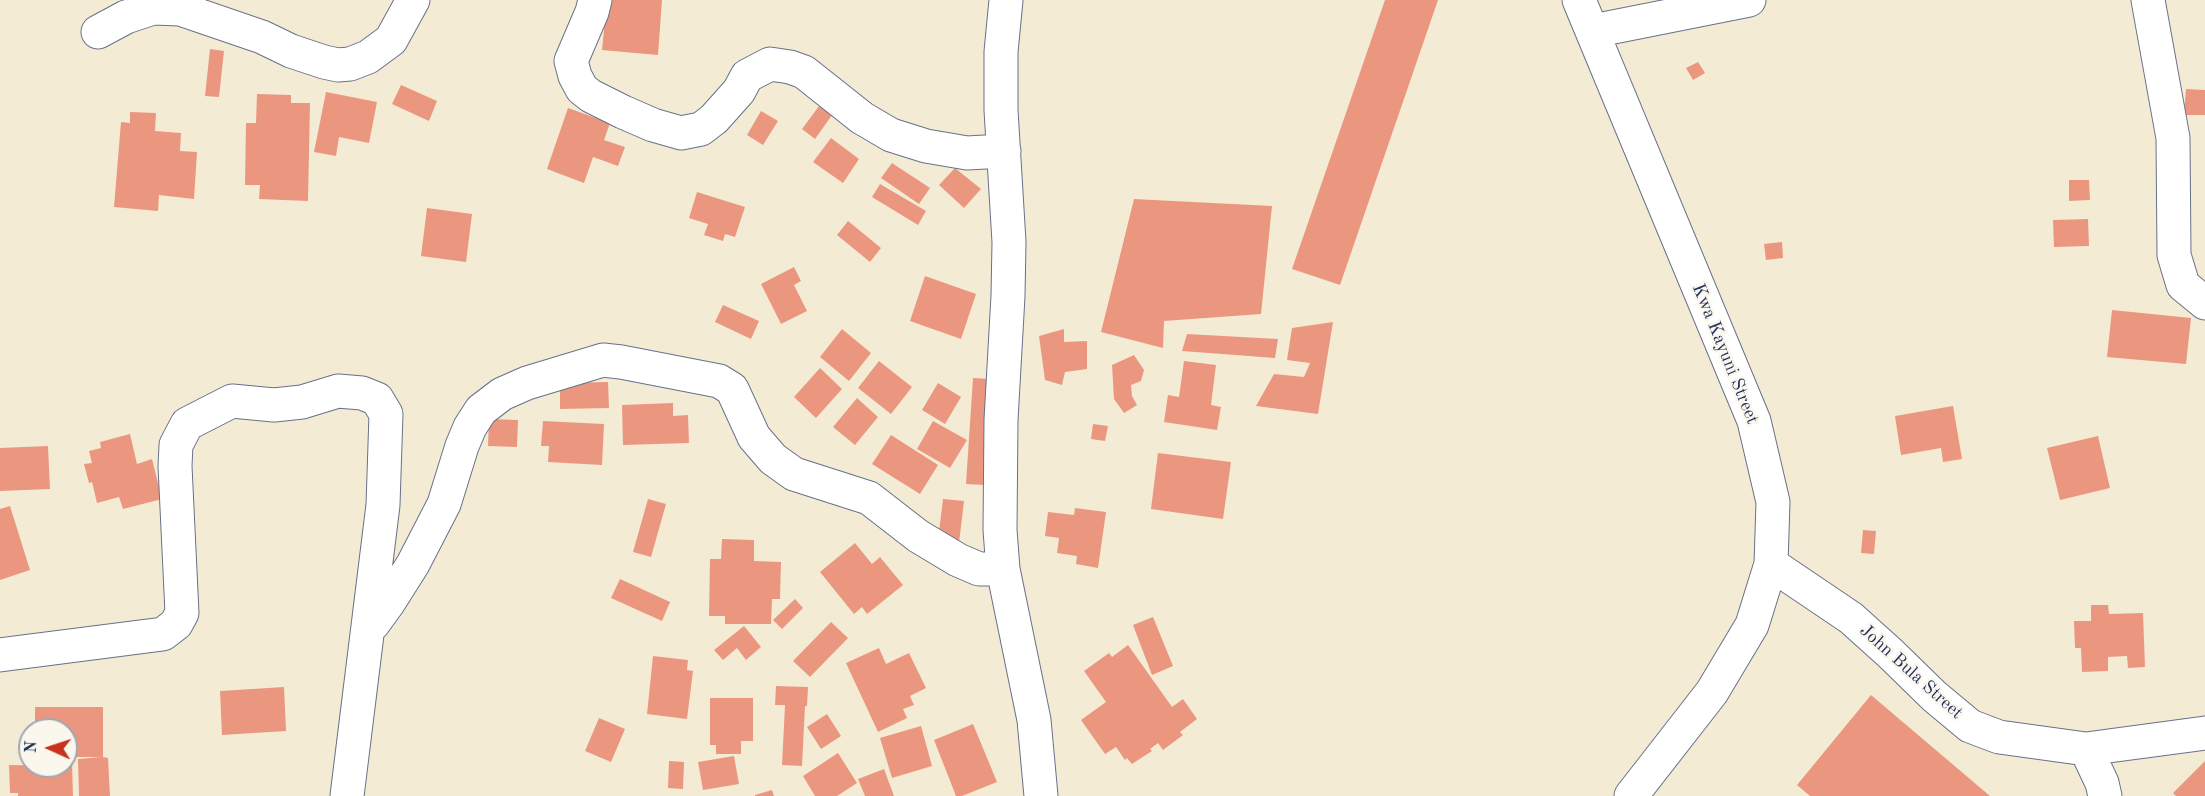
<!DOCTYPE html>
<html>
<head>
<meta charset="utf-8">
<style>
  body { margin:0 }
  #map { position:relative; width:2205px; height:796px; overflow:hidden; background:#f4ebd5; font-family:"Old Standard TT",serif }
  canvas { display:block }
  .north { position:absolute; left:18px; top:718px; width:60px; height:60px; box-sizing:border-box; background:#fbf7ec; border:2px solid #a1a7b3; border-radius:50%; rotate:273deg; font-size:16px; font-weight:700; line-height:24px; text-align:center; color:#1b2f5e }
  .north::after { content:''; display:block; margin:auto; width:21px; height:27px; background:#c8321e; clip-path:polygon(50% 0,100% 100%,50% 72%,0 100%) }
</style>
</head>
<body>
<div id="map">
<canvas width="2205" height="796"></canvas>
<div class="north">N</div>
</div>
<script>
const ctx = document.querySelector('canvas').getContext('2d');
ctx.lineJoin = 'round';
function fill(path, color) {
  ctx.fillStyle = color;
  ctx.fill(path, 'evenodd');
}
function poly(rows) {
  const path = new Path2D();
  for (const r of rows) {
    path.moveTo(r[0], r[1]);
    for (let i = 2; i < r.length; i += 2) path.lineTo(r[i], r[i + 1]);
  }
  return path;
}
function stroke(path, color, width, dash) {
  ctx.strokeStyle = color;
  ctx.lineWidth = width;
  ctx.lineCap = dash ? 'butt' : 'round';
  ctx.setLineDash(dash || []);
  ctx.stroke(path);
}
function label(font, color, halo, rows, align = 'center') {
  ctx.font = font + ' "Old Standard TT",serif';
  ctx.lineWidth = 5;
  ctx.setLineDash([]);
  ctx.textBaseline = 'middle';
  ctx.strokeStyle = halo;
  ctx.fillStyle = color;
  for (const [text, x, y, turn = 0] of rows) {
    ctx.save();
    ctx.translate(x, y);
    ctx.rotate((+turn || 0) * Math.PI / 180);
    ctx.textAlign = isNaN(turn) ? turn : align;
    if (halo) ctx.strokeText(text, 0, 0);
    ctx.fillText(text, 0, 0);
    ctx.restore();
  }
}
fill(poly([
  [607,0,662,0,658,55,602,50],
  [1385,0,1438,0,1340,285,1292,269],
  [210,49,224,51,219,97,205,96],
  [1698,62,1705,73,1693,80,1686,68],
  [401,85,437,101,429,121,392,104],
  [2186,89,2205,90,2205,115,2184,115],
  [326,92,377,102,369,143,339,137,336,156,314,152],
  [257,94,291,95,291,103,310,103,308,201,259,199,260,185,245,185,246,123,256,123],
  [819,106,832,115,815,139,802,129],
  [568,108,610,123,604,140,625,147,618,166,593,157,584,183,547,169],
  [761,111,778,121,763,145,747,135],
  [130,112,156,113,155,131,181,133,180,151,197,152,194,199,159,195,158,211,114,207,121,122,130,123],
  [831,138,859,159,843,183,813,162],
  [892,163,930,188,919,204,881,178],
  [955,168,981,189,964,208,939,185],
  [2069,180,2089,180,2090,200,2069,201],
  [880,184,926,211,918,225,872,197],
  [697,192,745,207,735,237,725,234,723,241,704,235,708,224,689,218],
  [1134,199,1272,206,1261,314,1164,321,1163,348,1101,332],
  [427,208,472,214,466,262,421,256],
  [2088,219,2089,246,2054,247,2053,220],
  [848,221,881,248,870,262,837,235],
  [1782,242,1783,258,1766,260,1764,244],
  [794,267,801,281,794,285,807,311,781,324,761,284],
  [925,276,976,294,961,339,910,321],
  [723,305,759,321,751,339,715,322],
  [2112,310,2191,318,2186,364,2107,357],
  [1333,322,1318,414,1256,406,1274,374,1304,377,1310,363,1287,360,1292,328],
  [842,329,871,353,849,381,820,357],
  [1064,329,1064,342,1087,341,1087,369,1065,372,1062,385,1045,380,1039,336],
  [1187,334,1278,339,1275,358,1182,351],
  [1134,355,1144,370,1141,381,1131,385,1132,396,1137,405,1124,413,1114,399,1112,365],
  [879,361,912,387,891,414,858,388],
  [1184,361,1216,365,1211,405,1221,407,1217,430,1164,422,1168,395,1179,397],
  [820,368,842,389,816,418,794,397],
  [973,378,991,379,984,485,966,484],
  [608,382,609,408,560,409,560,383],
  [938,383,961,397,945,424,922,410],
  [857,398,878,417,855,445,833,427],
  [673,403,673,416,688,415,689,443,623,445,622,405],
  [1953,406,1962,459,1943,462,1941,448,1901,455,1895,416],
  [489,419,518,420,517,447,488,446],
  [543,421,604,424,602,465,548,462,549,446,541,446],
  [933,421,967,440,950,468,917,449],
  [1093,424,1108,426,1105,441,1091,439],
  [130,434,137,464,152,459,162,499,123,509,119,497,97,503,92,482,89,483,84,464,92,463,89,451,101,448,100,442],
  [891,435,938,465,920,494,872,464],
  [2098,436,2110,488,2060,500,2047,448],
  [48,446,50,489,0,491,0,448],
  [1158,453,1231,462,1223,519,1151,509],
  [648,499,666,504,651,557,633,552],
  [943,499,964,501,959,543,938,540],
  [10,506,30,570,0,580,0,509],
  [1075,508,1106,512,1098,568,1076,564,1077,556,1057,553,1059,538,1045,536,1048,512,1074,515],
  [1863,530,1876,531,1874,554,1861,553],
  [722,539,754,540,754,561,781,562,780,599,772,599,771,624,725,624,725,616,709,616,710,559,721,559],
  [855,543,872,564,880,557,903,585,867,614,862,607,854,614,820,572],
  [620,579,670,602,662,621,611,598],
  [795,599,803,608,782,629,773,620],
  [2091,605,2108,605,2109,614,2143,613,2145,667,2128,668,2127,656,2108,657,2108,671,2082,672,2081,648,2075,648,2074,621,2091,621],
  [1153,617,1173,666,1152,675,1133,625],
  [831,622,848,638,810,677,793,661],
  [744,626,761,647,746,660,737,648,723,660,714,650],
  [1128,645,1172,707,1183,699,1197,719,1180,732,1183,735,1163,750,1158,743,1150,749,1152,751,1132,764,1127,758,1125,760,1116,747,1105,754,1081,720,1106,702,1084,671,1109,653,1112,657],
  [879,648,886,664,909,653,926,688,910,696,914,705,903,709,907,718,878,732,846,663],
  [653,656,688,660,687,670,693,671,687,719,647,714],
  [776,686,808,687,807,706,805,706,802,766,782,765,785,705,775,705],
  [284,687,286,731,222,735,220,691],
  [1871,695,1990,796,1810,796,1797,785],
  [710,698,753,698,753,741,741,741,741,754,716,754,716,745,710,745],
  [35,707,103,707,103,757,108,758,110,796,79,796,78,759,101,757,66,757,66,730,35,730],
  [827,714,841,736,821,749,807,727],
  [599,718,625,729,611,762,585,751],
  [973,724,997,782,962,796,956,796,934,740],
  [921,726,932,766,892,778,880,738],
  [838,753,857,783,837,796,815,796,803,776],
  [734,756,739,784,703,790,698,762],
  [669,761,684,762,683,789,668,788],
  [2205,761,2205,796,2176,796,2173,793],
  [66,763,72,763,73,796,18,796,18,793,10,793,9,765,66,766],
  [884,769,894,796,865,796,858,779],
  [772,790,774,796,755,796,755,795]
]), '#eb9780');
const minor = poly([
  [595,0,592,12,571,61,575,76,582,89,591,96,623,112,653,125,681,133,701,129,714,119,739,91,747,76,770,64,790,67,804,72,862,118,891,135,926,146,967,153,1004,151],
  [1006,0,1001,52,1001,110,1009,242,1008,296,1001,420,1000,530,1003,569,1034,720,1041,796],
  [1579,0,1754,421,1773,502,1771,564,1752,625,1712,692,1631,796],
  [2148,0,2173,138,2174,255,2183,285,2205,303],
  [1593,31,1749,0],
  [98,32,126,17,153,8,180,9,262,37,291,51,324,62,338,65,350,64,368,57,391,40,413,0],
  [1771,564,1851,618,1891,654,1934,696,1970,726,1999,737,2086,749,2102,783,2105,796],
  [373,624,389,602,413,564,444,504,462,446,470,427,481,410,502,394,527,383,603,360,621,362,719,381,732,389,754,437,773,459,794,474,869,498,918,536,958,560,979,569,1003,569],
  [0,655,163,634,176,624,182,613,175,466,176,445,187,424,232,401,274,405,302,402,338,391,362,393,377,399,386,414,383,505,347,796],
  [2086,749,2205,733]
]);
stroke(minor, '#677188', 35);
stroke(minor, '#fff', 33);
label('18px', '#1b2f5e', '#fbf7ec', [
  ["Kwa Kayuni Street",1725,354,68],
  ["John Bula Street",1911,672,42]
]);
</script>
</body>
</html>
